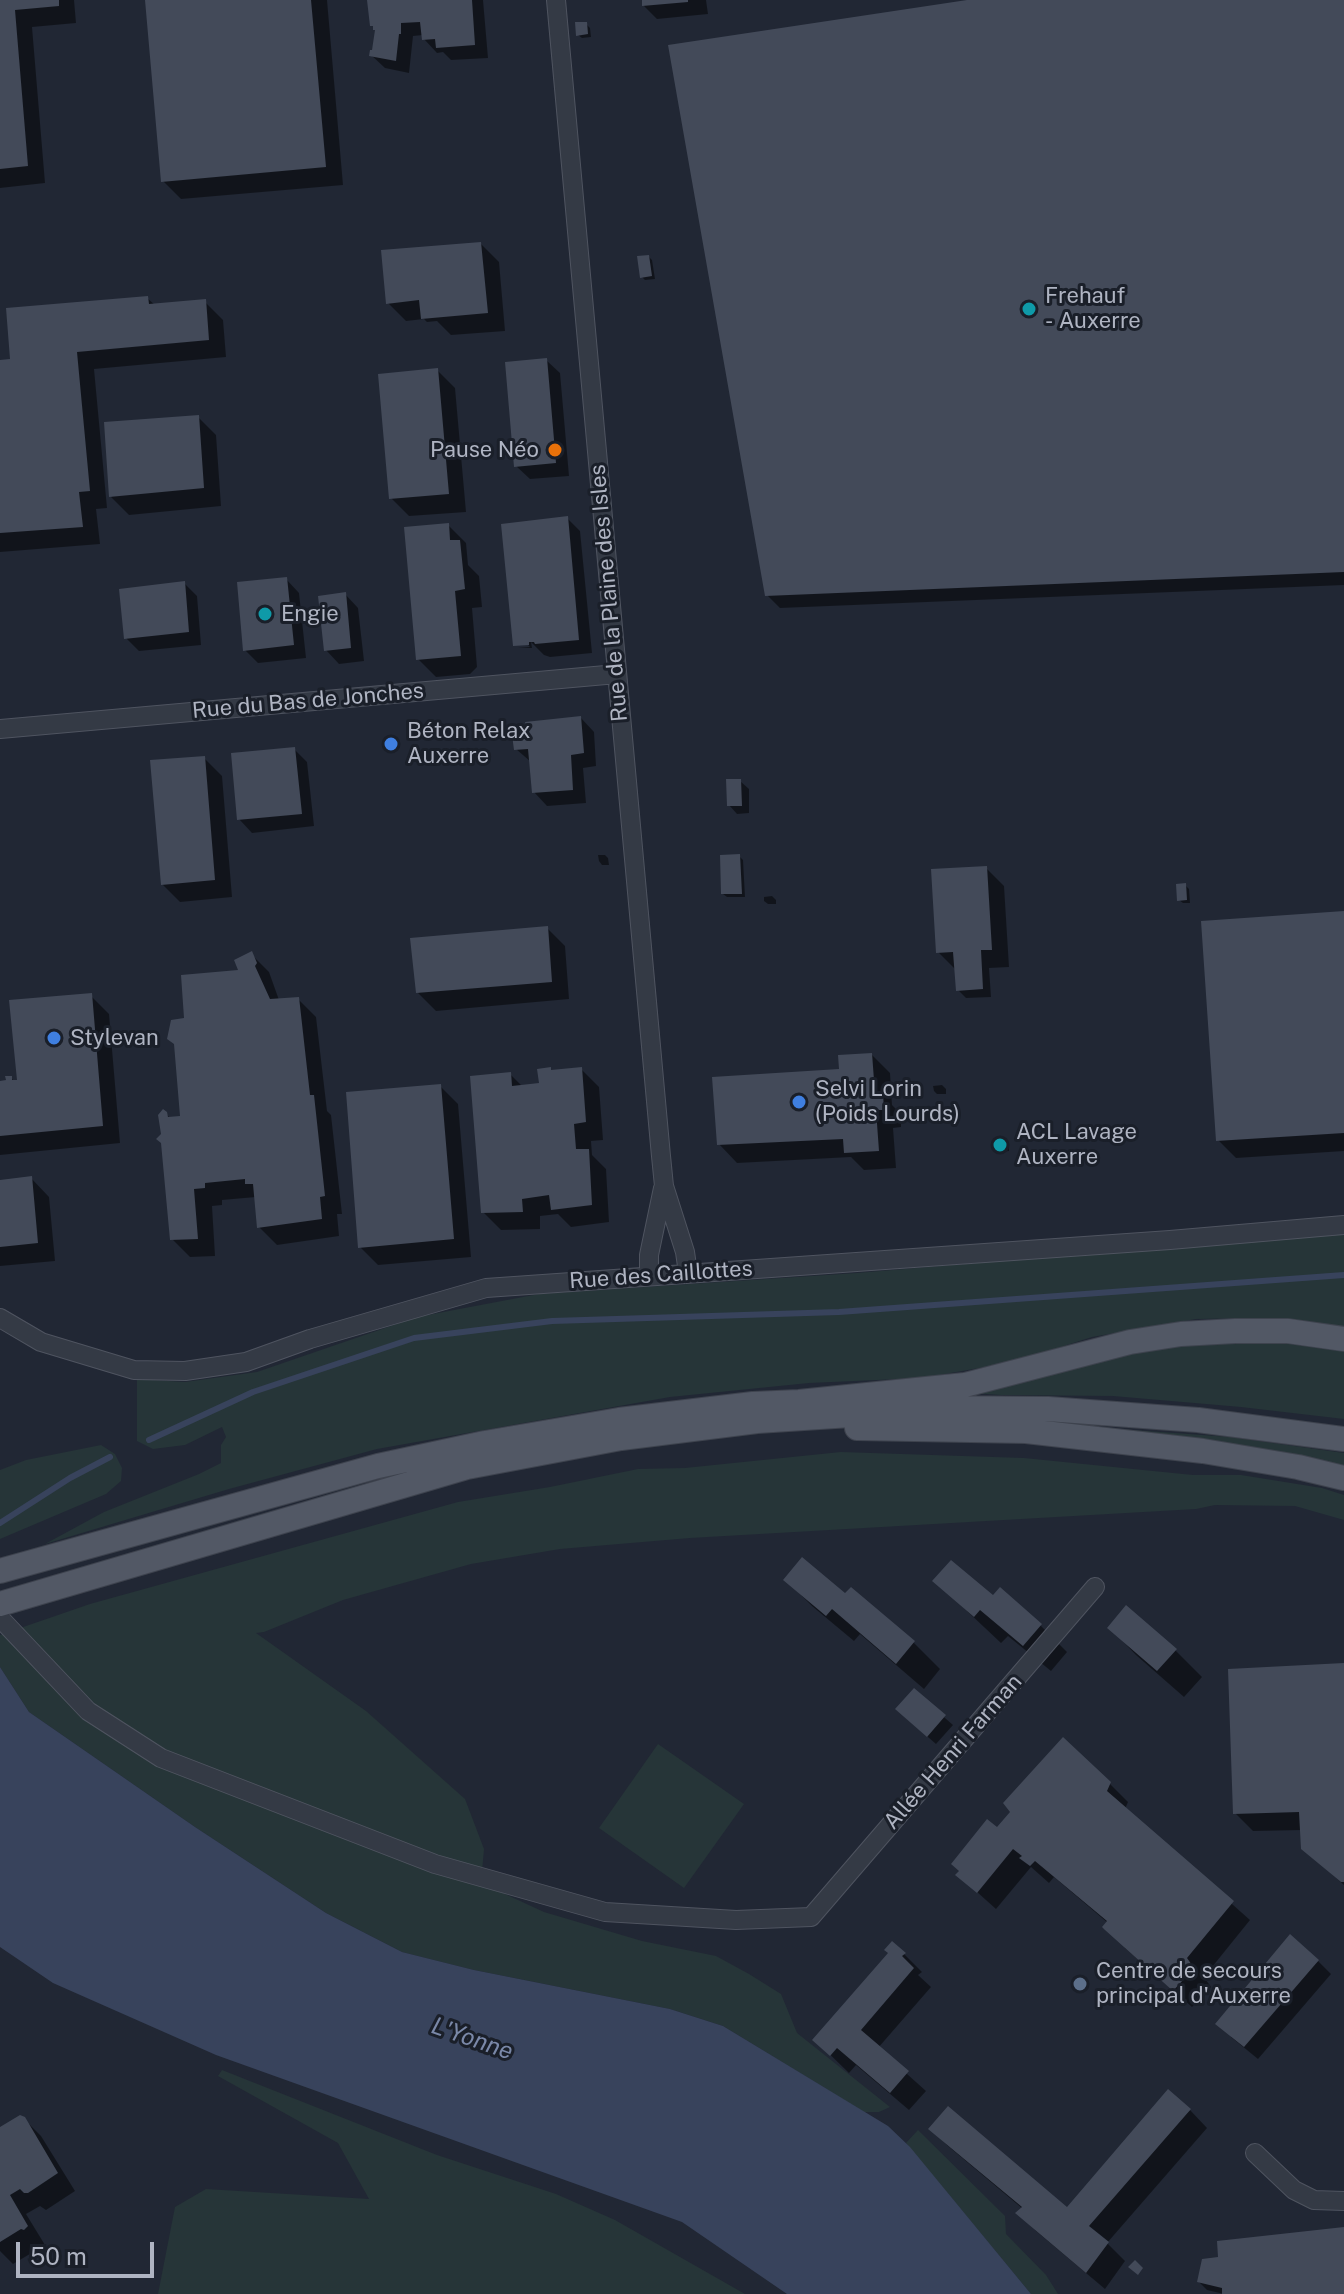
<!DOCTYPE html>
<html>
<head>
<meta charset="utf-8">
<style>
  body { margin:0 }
  #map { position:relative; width:1344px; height:2294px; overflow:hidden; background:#212734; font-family:"Public Sans",sans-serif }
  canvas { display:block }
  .scale { position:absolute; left:16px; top:2242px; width:138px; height:36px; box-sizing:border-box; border:4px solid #afb4c2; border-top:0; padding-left:10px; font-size:24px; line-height:28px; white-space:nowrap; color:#afb4c2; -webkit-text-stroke:6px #1a1f29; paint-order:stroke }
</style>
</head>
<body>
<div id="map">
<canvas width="1344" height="2294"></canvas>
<div class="scale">50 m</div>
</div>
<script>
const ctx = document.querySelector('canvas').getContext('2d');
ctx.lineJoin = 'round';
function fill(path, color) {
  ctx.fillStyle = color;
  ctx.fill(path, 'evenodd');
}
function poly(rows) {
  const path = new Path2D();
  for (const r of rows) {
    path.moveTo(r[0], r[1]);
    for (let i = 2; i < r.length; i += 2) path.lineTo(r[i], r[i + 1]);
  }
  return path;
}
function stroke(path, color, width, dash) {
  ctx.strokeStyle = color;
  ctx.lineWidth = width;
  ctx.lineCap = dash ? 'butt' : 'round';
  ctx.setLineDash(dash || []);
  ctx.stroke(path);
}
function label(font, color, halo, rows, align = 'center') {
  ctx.font = font + ' "Public Sans",sans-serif';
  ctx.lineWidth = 6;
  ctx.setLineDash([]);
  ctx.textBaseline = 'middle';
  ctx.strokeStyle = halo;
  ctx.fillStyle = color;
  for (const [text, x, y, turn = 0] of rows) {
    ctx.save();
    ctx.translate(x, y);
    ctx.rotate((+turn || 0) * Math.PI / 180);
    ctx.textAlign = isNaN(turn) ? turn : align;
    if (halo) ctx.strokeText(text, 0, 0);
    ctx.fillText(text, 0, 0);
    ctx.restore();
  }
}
fill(poly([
  [1344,1232,1344,1328,1255,1318,1196,1319,1092,1337,1039,1354,985,1367,922,1378,809,1383,670,1397,377,1449,229,1489,45,1544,104,1512,199,1474,221,1463,221,1445,226,1437,222,1427,185,1445,153,1449,137,1441,137,1379,185,1382,257,1372,417,1317,539,1294,857,1273],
  [1266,1338,1344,1346,1344,1419,1241,1407,1113,1396,1001,1395,971,1393,1155,1344],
  [1022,1422,1230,1437,1344,1453,1344,1471],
  [101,1445,115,1454,122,1468,121,1481,106,1494,0,1539,0,1470,26,1460],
  [841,1452,1024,1458,1193,1475,1241,1475,1322,1488,1344,1495,1344,1520,1295,1506,1215,1505,1196,1509,690,1538,560,1549,471,1564,343,1600,264,1632,256,1633,366,1711,465,1799,484,1849,481,1883,544,1912,642,1941,716,1956,749,1974,781,1994,797,2033,890,2107,879,2112,864,2112,723,2026,670,2009,474,1970,402,1952,326,1913,195,1827,29,1712,0,1667,0,1635,90,1604,458,1502,550,1487,638,1469,685,1468],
  [658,1744,744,1804,684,1888,599,1828],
  [222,2070,437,2155,556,2194,615,2220,745,2294,158,2294,175,2207,206,2189,369,2199,338,2143,218,2076],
  [918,2130,1005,2216,1006,2234,1046,2275,1058,2294,1031,2294,906,2143]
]), '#263538');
fill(poly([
  [0,1667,29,1712,195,1827,326,1913,402,1952,474,1970,670,2009,723,2026,888,2126,910,2147,1031,2294,787,2294,682,2222,216,2055,53,1983,0,1947]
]), '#38435c');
fill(poly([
  [0,0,74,0,76,23,32,27,45,183,0,188],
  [147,0,327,0,343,185,181,199,163,181],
  [369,0,483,0,488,58,451,60,443,52,437,53,424,39,423,35,413,36,409,73,385,68,371,55,377,31],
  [644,0,706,0,708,14,657,19,644,6],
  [980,0,1344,0,1344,585,780,608,767,595],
  [586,24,590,28,591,37,582,38,578,35],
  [481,244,499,262,505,331,451,335,437,321,427,322,424,319,406,321,388,303],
  [649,257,652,260,655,279,645,280,642,277],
  [147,298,155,305,205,302,223,320,226,357,94,369,107,508,96,509,100,544,0,552,0,362,12,361],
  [546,360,560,373,569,476,530,479,516,466],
  [437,370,455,388,466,512,409,516,391,498],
  [198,417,216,435,221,506,129,515,111,497],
  [567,518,580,531,592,653,550,657,544,655,531,642,532,648,518,648,530,647,526,643],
  [448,525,466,543,468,565,479,576,482,607,472,608,477,667,470,674,436,677,418,659],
  [286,579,299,593,306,658,258,663,245,650],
  [184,583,197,596,201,645,139,651,126,638],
  [345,594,358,608,364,661,339,664,326,650],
  [581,718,594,732,596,766,583,768,586,803,547,806,534,792,531,762,516,749],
  [294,749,307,762,314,826,252,833,239,819],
  [204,758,222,776,232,897,180,902,162,884],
  [740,781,749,789,749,813,737,814,729,805],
  [598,855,605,855,608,858,609,865,602,865,599,861],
  [739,856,743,860,745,897,727,897,723,894],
  [986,868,1004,886,1009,967,989,968,991,997,966,998,958,990,957,971,938,952],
  [1185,885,1189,889,1190,903,1183,903,1179,900],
  [772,896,776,900,776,904,768,904,764,901,764,897],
  [1344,913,1344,1151,1236,1158,1218,1140],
  [547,928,565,946,569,999,436,1011,418,993],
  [251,954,269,972,279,1000,298,999,316,1017,327,1111,331,1115,342,1214,337,1214,339,1236,277,1245,259,1227,256,1197,222,1200,222,1205,212,1206,215,1256,190,1257,172,1239,163,1135,165,1113,171,1119,182,1118,186,1020,241,972],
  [91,996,109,1014,120,1143,0,1155,0,1083,11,1078,15,1082,19,1082],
  [872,1055,890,1073,892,1105,901,1114,901,1127,893,1128,896,1168,864,1170,851,1157,737,1163,719,1144,841,1071],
  [581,1069,599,1087,603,1140,591,1141,592,1155,606,1169,609,1222,571,1227,558,1214,540,1216,540,1229,501,1230,483,1212,510,1074,523,1087,541,1085],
  [942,1085,946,1089,946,1094,937,1094,934,1091,933,1086],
  [440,1086,458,1104,471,1257,378,1265,360,1247],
  [1005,1142,1009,1146,1009,1151,1000,1152,996,1148,996,1143],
  [31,1178,49,1197,55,1261,0,1266,0,1182],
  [786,1580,846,1596,913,1642,940,1669,924,1689,860,1634,854,1641,812,1606],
  [935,1581,993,1598,1040,1625,1067,1652,1051,1671,1008,1636,1001,1643],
  [1110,1628,1175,1650,1202,1677,1184,1697,1136,1655],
  [1344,1665,1344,1885,1303,1848,1302,1830,1253,1831,1235,1813],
  [914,1691,953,1725,936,1744,906,1718],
  [1110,1784,1128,1802,1125,1809,1250,1920,1204,1977,1211,1987,1192,2007,1125,1948,1108,1923,1054,1877,1049,1883,1031,1867,996,1909,958,1875,997,1830],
  [890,1953,904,1954,922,1972,918,1975,931,1987,878,2048,926,2091,909,2110,856,2065,849,2073,815,2040],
  [1318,1961,1331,1974,1258,2059,1231,2037],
  [1190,2110,1207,2128,1107,2243,1125,2261,1105,2289,1036,2231,1018,2213,1023,2209,948,2146,930,2129,1068,2210],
  [22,2117,41,2136,75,2191,46,2210,40,2206,26,2214,45,2245,13,2264,0,2251,0,2129],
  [1344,2229,1344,2294,1224,2294,1207,2290,1199,2282,1221,2263]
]), '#0007');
stroke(poly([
  [149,1440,253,1392,414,1338,552,1321,839,1312,1344,1275],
  [0,1523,70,1478,110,1457]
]), '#38435c', 6);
fill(poly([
  [0,0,59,0,59,6,15,10,28,166,0,169],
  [145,0,311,0,326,167,161,182],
  [367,0,472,0,475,45,436,48,435,39,422,40,420,22,401,23,401,34,399,34,396,61,369,56,370,50,372,50,375,30,373,30,373,26,370,26],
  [642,0,688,0,688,2,642,6],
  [967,0,1344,0,1344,572,765,596,668,45],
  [575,22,587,22,588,34,576,36],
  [481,242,488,313,421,319,419,300,386,304,381,250],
  [649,255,652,276,640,278,637,256],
  [148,296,149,304,206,299,209,340,77,352,90,491,79,492,83,527,0,533,0,360,10,359,6,308],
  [547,358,556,463,514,467,505,362],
  [438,368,449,494,389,499,378,374],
  [199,415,204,488,109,497,104,422],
  [568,516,579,640,535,644,534,642,529,642,529,645,513,646,501,524],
  [449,523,450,540,460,540,465,589,455,591,461,656,416,660,404,527],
  [287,577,294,645,243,651,237,582],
  [185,581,189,632,124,639,119,589],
  [346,592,351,648,324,651,318,596],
  [581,716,584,753,571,755,573,790,532,793,528,749,514,750,511,727,526,726,525,722],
  [295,747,302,814,237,820,231,753],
  [205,756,215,880,161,885,150,760],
  [726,779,741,779,742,806,727,806],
  [740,854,742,894,721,894,720,855],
  [987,866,992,950,981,950,983,989,956,991,953,952,936,953,931,869],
  [1186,883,1187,900,1177,901,1176,884],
  [1344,911,1344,1133,1216,1141,1201,921],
  [548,926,552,982,416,993,410,938],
  [252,951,257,963,255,966,270,999,299,997,310,1095,314,1095,325,1196,320,1197,322,1219,257,1228,253,1184,245,1184,245,1179,205,1183,205,1188,194,1189,198,1239,170,1240,161,1143,156,1139,161,1134,158,1115,163,1109,167,1112,168,1117,180,1116,174,1044,167,1039,171,1020,184,1018,181,975,238,970,234,960],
  [92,993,103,1126,0,1136,0,1081,6,1080,5,1076,12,1076,12,1080,17,1080,9,1000],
  [872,1053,875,1094,883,1094,884,1110,876,1110,879,1151,844,1153,843,1139,717,1145,712,1077,839,1069,838,1055],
  [551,1067,551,1070,582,1067,586,1122,574,1124,576,1149,589,1149,592,1205,551,1210,549,1195,522,1199,523,1212,481,1213,470,1076,511,1072,512,1086,539,1083,537,1069],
  [441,1084,454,1239,358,1248,346,1092],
  [32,1176,38,1243,0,1247,0,1180],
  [802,1557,845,1593,851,1587,915,1641,896,1664,832,1609,826,1616,783,1580],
  [951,1560,993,1595,1000,1587,1042,1624,1023,1646,980,1610,974,1617,932,1581],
  [1126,1605,1177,1649,1157,1671,1107,1628],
  [1344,1663,1344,1882,1341,1882,1301,1849,1299,1812,1233,1814,1228,1669],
  [914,1688,946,1715,927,1737,895,1709],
  [1063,1737,1111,1782,1107,1791,1234,1901,1187,1958,1194,1968,1173,1991,1105,1930,1102,1927,1107,1921,1035,1861,1030,1866,1019,1858,1022,1856,1013,1849,977,1893,955,1875,959,1871,951,1864,987,1819,997,1827,1010,1812,1003,1803],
  [1290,1934,1319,1960,1244,2047,1215,2024],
  [892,1941,906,1953,902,1956,914,1968,861,2030,909,2071,890,2093,837,2048,830,2056,812,2040,888,1953,884,1950],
  [1168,2089,1191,2109,1089,2226,1109,2242,1086,2273,1015,2213,1022,2207,928,2129,948,2106,1067,2207],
  [20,2115,25,2117,58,2173,28,2193,24,2193,20,2189,10,2195,28,2226,24,2230,21,2229,0,2242,0,2127],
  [1344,2227,1344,2294,1222,2294,1222,2288,1197,2282,1202,2259,1218,2257,1217,2241],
  [1135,2260,1143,2268,1138,2275,1128,2267]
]), '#434a59');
const minor = poly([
  [556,0,661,1156,664,1186,685,1252,688,1273],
  [0,729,617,674],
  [649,1275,649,1255,663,1188],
  [0,1318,41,1342,134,1370,185,1371,246,1362,310,1339,486,1288,1170,1240,1344,1225],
  [0,1618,88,1711,161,1758,435,1864,605,1912,736,1920,811,1917,1095,1587],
  [1255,2153,1294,2190,1314,2200,1344,2201]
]);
const major = poly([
  [929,1408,1048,1409,1198,1420,1344,1439],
  [857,1428,1026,1431,1203,1451,1298,1467,1344,1478],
  [0,1571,378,1466,485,1443,619,1420,753,1404,799,1402,965,1385,1130,1342,1181,1334,1235,1331,1288,1331,1344,1339],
  [0,1604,467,1467,621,1438,757,1421,944,1409]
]);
stroke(minor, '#4f5460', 20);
stroke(major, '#3e434e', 26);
stroke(minor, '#343a45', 18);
stroke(major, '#525865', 24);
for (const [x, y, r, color] of [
  [1029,309,8,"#0f9aa8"],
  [555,450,8,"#e8710a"],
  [265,614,8,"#0f9aa8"],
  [391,744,8,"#3f7fe0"],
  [54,1038,8,"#3f7fe0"],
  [799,1102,8,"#3f7fe0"],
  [1000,1145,8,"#0f9aa8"],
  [1080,1984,8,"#5c6f8a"]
]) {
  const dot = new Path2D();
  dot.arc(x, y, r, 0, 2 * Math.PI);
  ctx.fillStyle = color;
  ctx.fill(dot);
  stroke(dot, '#1a1f29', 3);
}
label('22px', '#afb4c2', '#1a1f29', [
  ["Frehauf",1045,296],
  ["- Auxerre",1045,321],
  ["Pause Néo",539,450,"right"],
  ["Engie",281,614],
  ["Béton Relax",407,731],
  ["Auxerre",407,756],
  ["Stylevan",70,1038],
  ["Selvi Lorin",815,1089],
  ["(Poids Lourds)",815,1114],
  ["ACL Lavage",1016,1132],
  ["Auxerre",1016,1157],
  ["Centre de secours",1096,1971],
  ["principal d'Auxerre",1096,1996]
], 'left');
label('22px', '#afb4c2', '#1a1f29', [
  ["Rue de la Plaine des Isles",609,593,-95],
  ["Rue du Bas de Jonches",308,701,-5],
  ["Rue des Caillottes",661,1275,-4],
  ["Allée Henri Farman",953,1752,-49]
]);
label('italic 24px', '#7a88a8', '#1a1f29', [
  ["L'Yonne",472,2039,19]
]);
</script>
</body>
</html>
